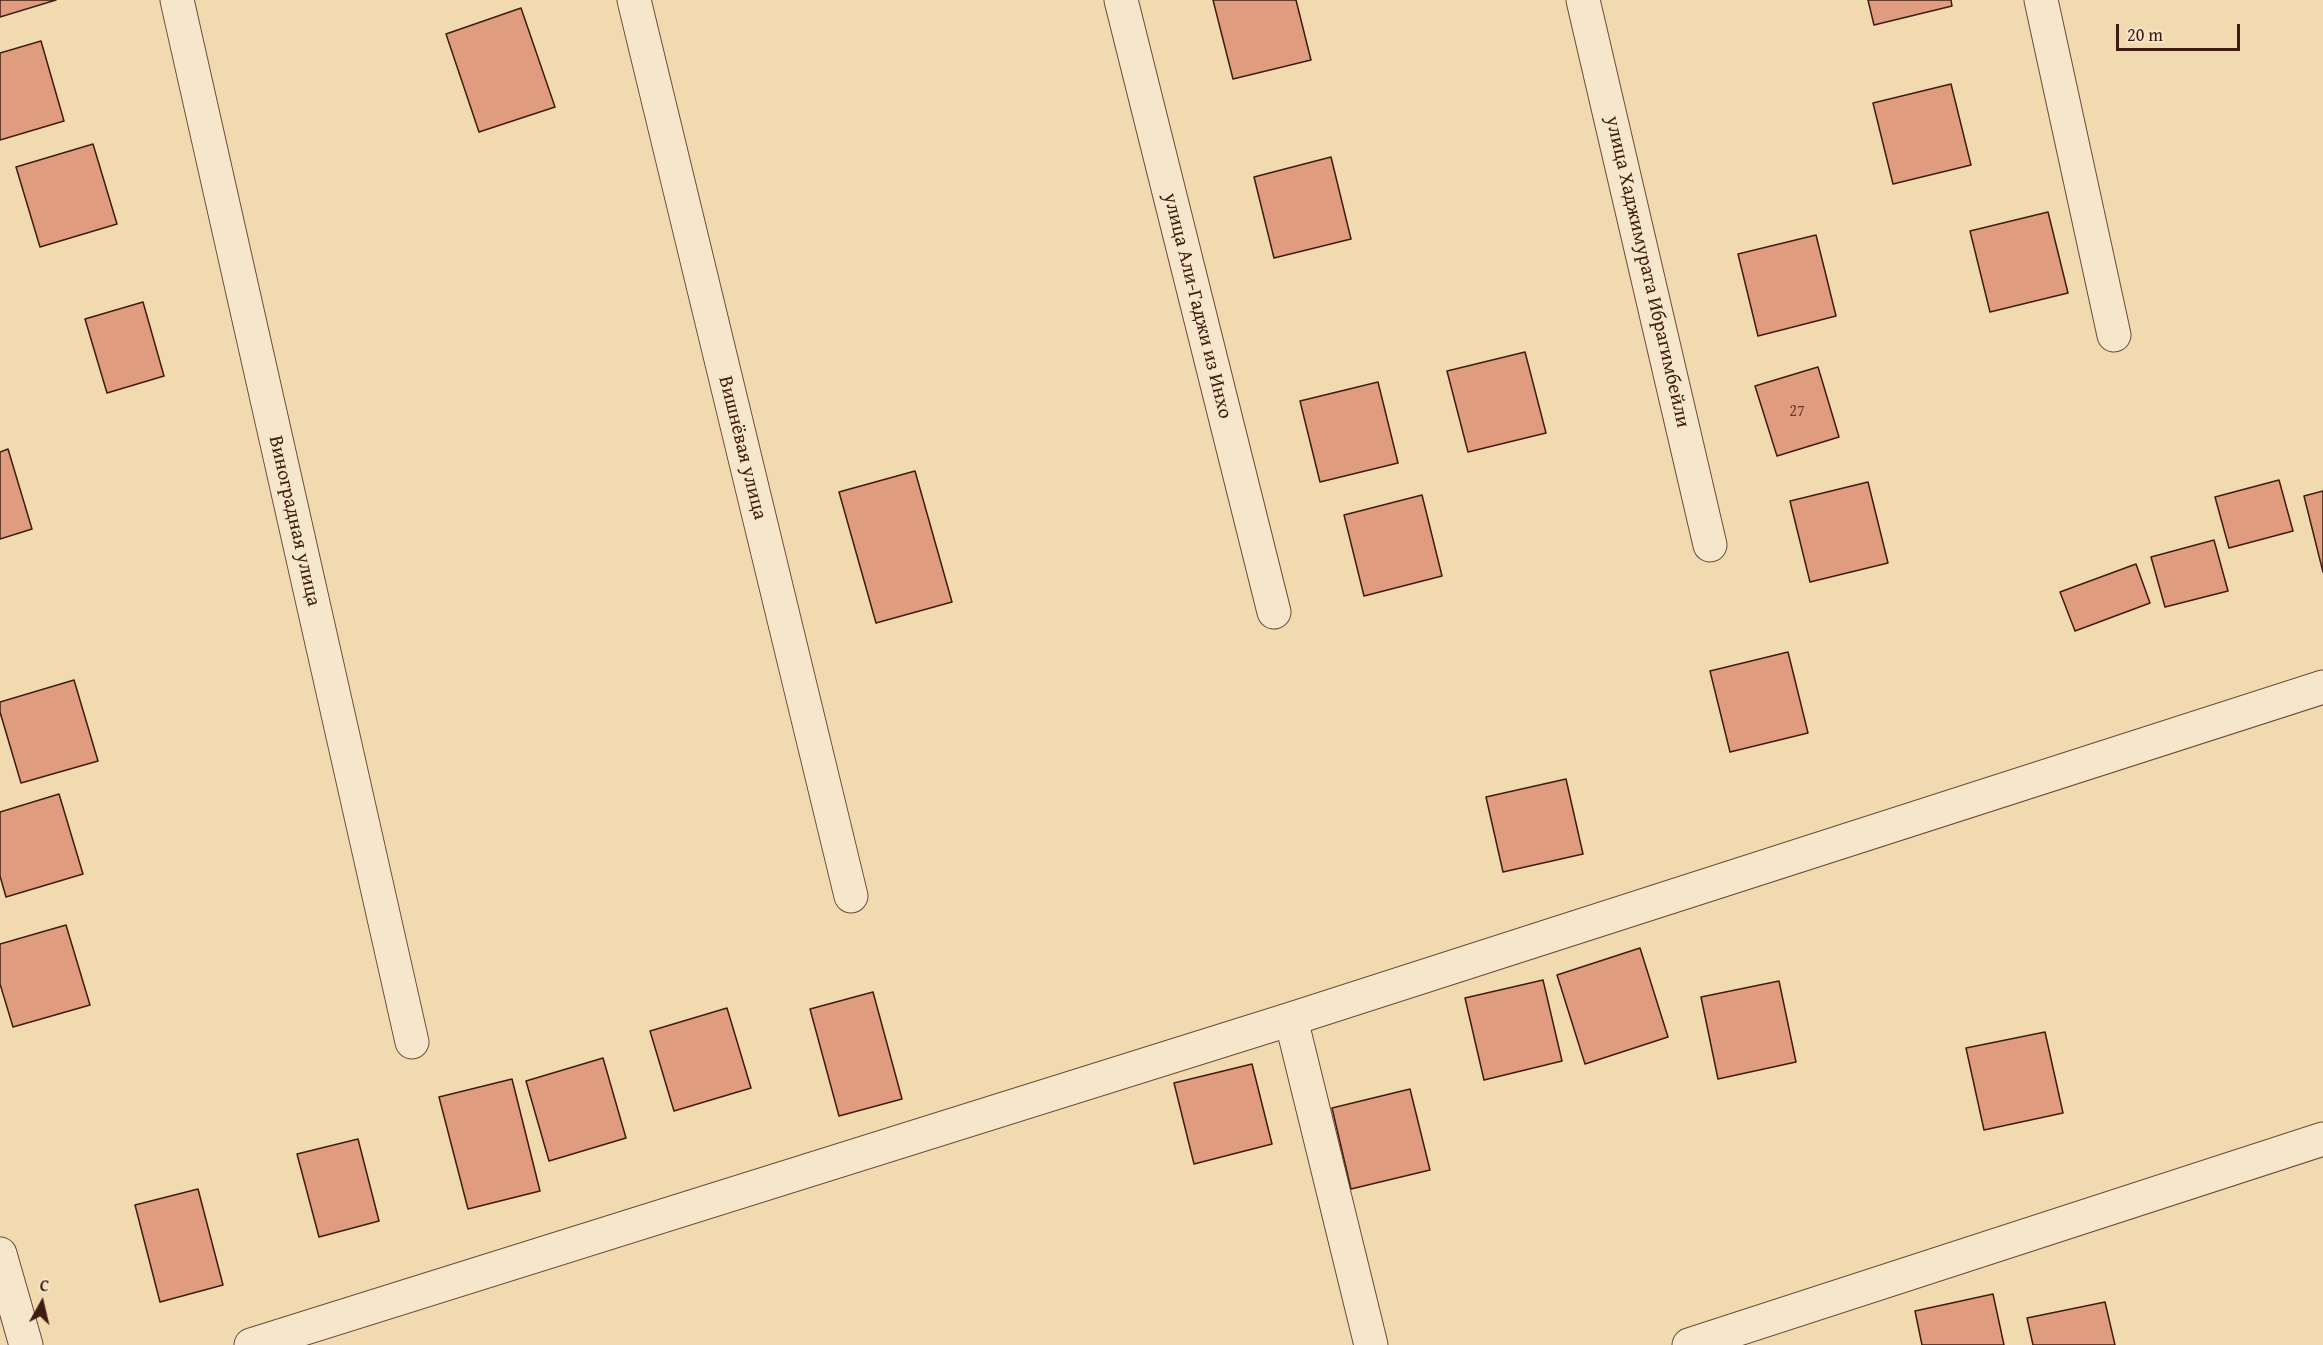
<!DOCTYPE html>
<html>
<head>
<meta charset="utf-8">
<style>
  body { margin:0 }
  #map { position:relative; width:2323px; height:1345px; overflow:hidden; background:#f1d9b0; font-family:"Gentium Book Plus",serif }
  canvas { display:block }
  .north { position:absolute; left:12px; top:1273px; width:60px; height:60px; -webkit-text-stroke:4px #f6e6cc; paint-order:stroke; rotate:8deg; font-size:16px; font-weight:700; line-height:24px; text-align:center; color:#3f1c0f }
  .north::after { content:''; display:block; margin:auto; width:21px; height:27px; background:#3f1c0f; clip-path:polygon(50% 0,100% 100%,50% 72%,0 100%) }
  .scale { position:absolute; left:2116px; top:24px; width:124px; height:27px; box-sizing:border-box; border:3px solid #3f1c0f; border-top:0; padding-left:8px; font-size:18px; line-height:21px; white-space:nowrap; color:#3f1c0f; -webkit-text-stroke:4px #f6e6cc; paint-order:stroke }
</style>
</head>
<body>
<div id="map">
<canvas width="2323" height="1345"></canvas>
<div class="north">С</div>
<div class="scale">20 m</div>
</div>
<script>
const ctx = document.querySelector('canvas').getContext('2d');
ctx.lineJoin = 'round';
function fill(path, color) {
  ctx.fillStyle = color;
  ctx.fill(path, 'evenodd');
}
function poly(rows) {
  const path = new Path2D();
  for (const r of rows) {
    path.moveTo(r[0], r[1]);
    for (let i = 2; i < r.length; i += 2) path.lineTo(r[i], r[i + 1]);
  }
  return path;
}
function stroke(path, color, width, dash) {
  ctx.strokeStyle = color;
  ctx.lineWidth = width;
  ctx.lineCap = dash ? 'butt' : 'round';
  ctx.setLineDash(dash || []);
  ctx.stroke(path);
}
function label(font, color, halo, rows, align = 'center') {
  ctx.font = font + ' "Gentium Book Plus",serif';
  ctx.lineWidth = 5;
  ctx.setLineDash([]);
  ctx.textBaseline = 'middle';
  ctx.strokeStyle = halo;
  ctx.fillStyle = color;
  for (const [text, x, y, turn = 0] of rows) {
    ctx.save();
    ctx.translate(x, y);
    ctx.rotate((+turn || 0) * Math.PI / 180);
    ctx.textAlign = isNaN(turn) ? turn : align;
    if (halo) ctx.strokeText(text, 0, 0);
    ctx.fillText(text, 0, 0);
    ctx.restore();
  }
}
const building = poly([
  [0,0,56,0,0,17,0,0],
  [1213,0,1296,0,1311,60,1233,79,1213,0],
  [1868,0,1951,0,1952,6,1874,25,1868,0],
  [521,8,555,107,479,132,446,34,521,8],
  [41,41,64,121,0,140,0,53,41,41],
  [1951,84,1971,165,1893,184,1873,103,1951,84],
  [93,144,117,224,40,247,16,167,93,144],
  [1331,157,1351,239,1274,258,1254,177,1331,157],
  [2048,212,2068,293,1990,312,1970,231,2048,212],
  [1816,235,1836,316,1758,336,1738,254,1816,235],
  [143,302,164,376,107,393,85,319,143,302],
  [1525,352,1546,433,1468,452,1447,371,1525,352],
  [1818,367,1839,437,1777,456,1755,386,1818,367],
  [1378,382,1398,463,1320,482,1300,401,1378,382],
  [8,449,32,529,0,539,0,452,8,449],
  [915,471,952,602,876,623,839,492,915,471],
  [2279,480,2293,531,2229,548,2215,497,2279,480],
  [1868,482,1888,563,1810,582,1790,501,1868,482],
  [2323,491,2323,572,2304,496,2323,491],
  [1422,495,1442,576,1364,596,1344,515,1422,495],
  [2214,540,2228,591,2165,607,2151,557,2214,540],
  [2136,564,2150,603,2075,631,2060,592,2136,564],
  [1788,652,1808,733,1730,752,1710,671,1788,652],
  [74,680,98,761,21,783,0,712,0,702,74,680],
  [1566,779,1583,854,1503,872,1486,797,1566,779],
  [59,794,83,874,6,897,0,876,0,812,59,794],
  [66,925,90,1005,13,1027,0,984,0,944,66,925],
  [1640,948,1668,1037,1585,1064,1557,975,1640,948],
  [1543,980,1562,1061,1484,1080,1465,998,1543,980],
  [1779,981,1796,1062,1718,1079,1701,997,1779,981],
  [873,992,902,1099,839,1116,810,1009,873,992],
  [727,1008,751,1088,674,1111,650,1031,727,1008],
  [2045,1032,2063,1113,1984,1130,1966,1048,2045,1032],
  [603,1058,626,1138,549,1161,526,1081,603,1058],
  [1252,1064,1272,1144,1194,1164,1174,1083,1252,1064],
  [512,1079,540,1191,468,1209,439,1097,512,1079],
  [1410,1089,1430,1170,1351,1189,1332,1108,1410,1089],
  [358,1139,379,1221,319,1237,297,1154,358,1139],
  [198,1189,223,1285,160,1302,135,1205,198,1189],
  [1993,1294,2004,1345,1922,1345,1915,1311,1993,1294],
  [2105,1302,2115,1345,2033,1345,2027,1318,2105,1302]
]);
fill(building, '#df9c7e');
stroke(building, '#3f1c0f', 1.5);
const minor = poly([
  [177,0,412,1042],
  [634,0,851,896],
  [1121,0,1274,612],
  [1583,0,1710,545],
  [2041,0,2114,335],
  [1291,1019,1371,1345],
  [0,1254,26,1345],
  [251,1345,1291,1019,2323,687],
  [1689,1345,2323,1139]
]);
stroke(minor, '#6c4b37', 35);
stroke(minor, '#f6e6cc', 33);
label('16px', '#673c2b', null, [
  ["27",1797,412]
]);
label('20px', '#3f1c0f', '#f6e6cc', [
  ["улица Хаджимурата Ибрагимбейли",1647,272,77],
  ["улица Али-Гаджи из Инхо",1197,306,76],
  ["Вишнёвая улица",742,448,76],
  ["Виноградная улица",294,521,77]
]);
</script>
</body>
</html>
